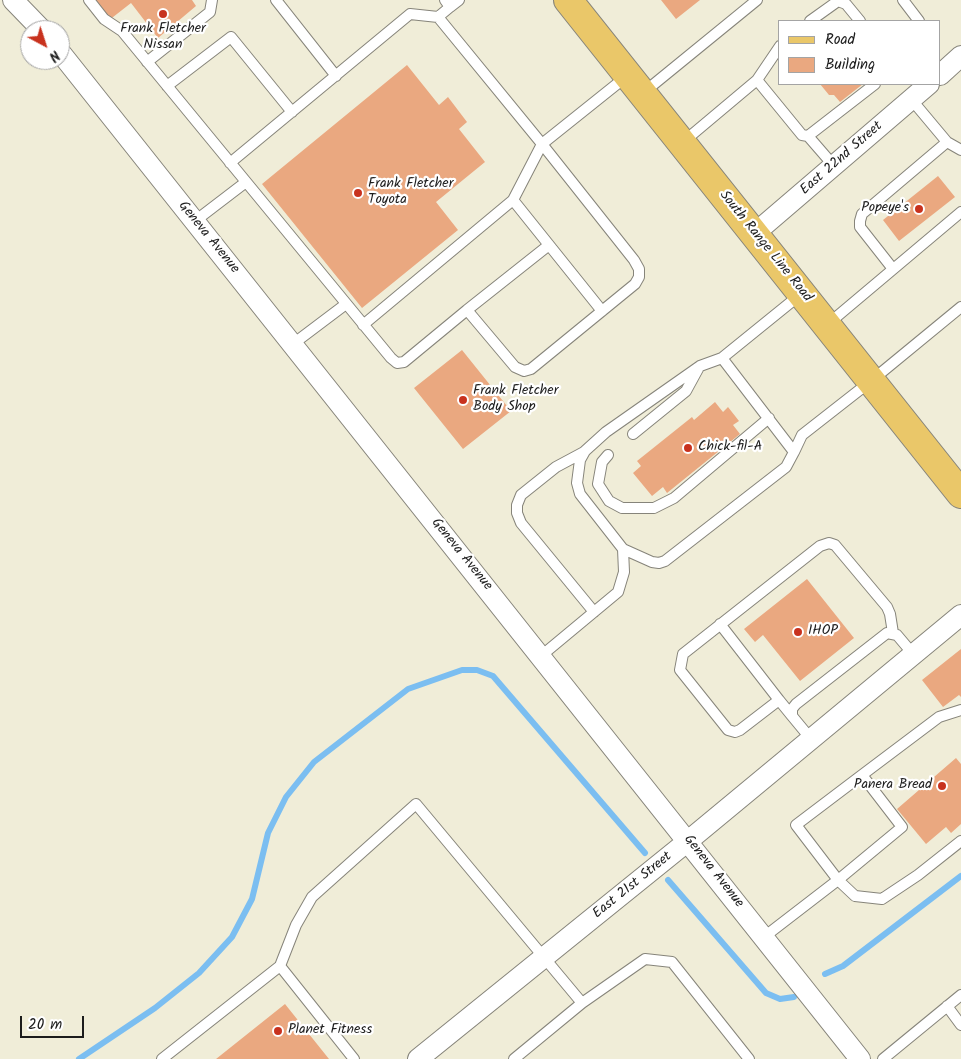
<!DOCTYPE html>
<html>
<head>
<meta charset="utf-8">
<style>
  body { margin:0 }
  #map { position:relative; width:961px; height:1059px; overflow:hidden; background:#f0edd8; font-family:Kalam,sans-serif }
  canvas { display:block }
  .legend { position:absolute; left:778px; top:20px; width:162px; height:65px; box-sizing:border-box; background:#fff; border:1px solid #a4a4a4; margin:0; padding:6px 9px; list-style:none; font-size:15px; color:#1c1c1c }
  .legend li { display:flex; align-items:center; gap:10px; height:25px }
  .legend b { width:25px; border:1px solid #a4a4a4 }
  .north { position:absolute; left:20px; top:20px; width:50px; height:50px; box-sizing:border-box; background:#fff; border:1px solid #a4a4a4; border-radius:50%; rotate:140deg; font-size:14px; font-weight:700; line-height:20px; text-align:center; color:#1c1c1c }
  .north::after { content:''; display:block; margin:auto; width:18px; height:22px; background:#c8321e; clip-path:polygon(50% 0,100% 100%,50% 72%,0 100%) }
  .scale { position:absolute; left:20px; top:1016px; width:64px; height:22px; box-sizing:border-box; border:2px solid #1c1c1c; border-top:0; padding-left:6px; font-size:15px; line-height:18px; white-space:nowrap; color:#1c1c1c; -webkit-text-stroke:4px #fff; paint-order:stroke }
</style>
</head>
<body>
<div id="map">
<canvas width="961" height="1059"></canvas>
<ul class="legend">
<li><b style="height:6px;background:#eac769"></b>Road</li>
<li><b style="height:14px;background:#eaa880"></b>Building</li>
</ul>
<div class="north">N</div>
<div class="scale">20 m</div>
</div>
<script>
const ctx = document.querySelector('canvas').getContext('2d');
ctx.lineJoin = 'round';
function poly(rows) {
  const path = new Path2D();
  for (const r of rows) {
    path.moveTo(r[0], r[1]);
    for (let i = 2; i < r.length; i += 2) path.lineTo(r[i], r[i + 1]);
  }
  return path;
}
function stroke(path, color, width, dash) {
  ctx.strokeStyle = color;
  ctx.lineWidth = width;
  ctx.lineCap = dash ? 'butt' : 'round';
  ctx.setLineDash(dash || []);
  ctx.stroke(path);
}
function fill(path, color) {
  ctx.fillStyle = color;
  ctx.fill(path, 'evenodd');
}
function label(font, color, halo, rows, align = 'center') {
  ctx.font = font + ' Kalam,sans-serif';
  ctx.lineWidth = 4.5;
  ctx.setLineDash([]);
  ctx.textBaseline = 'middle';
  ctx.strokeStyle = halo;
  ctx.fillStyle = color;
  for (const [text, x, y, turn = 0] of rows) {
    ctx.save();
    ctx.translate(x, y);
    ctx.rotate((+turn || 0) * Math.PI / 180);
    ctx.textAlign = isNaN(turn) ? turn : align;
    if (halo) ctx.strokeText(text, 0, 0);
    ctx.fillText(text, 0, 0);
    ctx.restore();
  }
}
stroke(poly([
  [668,880,766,993,780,999,794,997],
  [825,974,843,966,961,876],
  [79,1059,155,1008,199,973,232,937,252,899,268,833,286,797,314,762,408,689,462,670,477,670,493,676,645,853]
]), '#7bbef1', 6);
fill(poly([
  [92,0,192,0,196,6,158,38,131,3,108,21],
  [661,0,700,0,676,19],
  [407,65,439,105,448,97,467,122,459,129,485,162,436,202,458,230,362,308,262,184],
  [820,84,863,84,840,102,834,95,829,95],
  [938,176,955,197,899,241,883,220],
  [462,350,511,411,463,449,414,388],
  [715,402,723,412,728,407,739,421,733,425,740,434,667,493,663,487,652,496,633,473,641,466,637,461,692,417,694,420],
  [807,579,854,638,800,681,763,635,755,642,744,629],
  [961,649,961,697,959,695,943,707,922,680],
  [956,758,961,764,961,824,951,833,946,827,926,844,897,809],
  [285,1004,329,1059,216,1059]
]), '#eaa880');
const service = poly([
  [89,0,104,19,122,31,391,358,397,363,404,362,467,310,515,367,524,371,531,369,635,284,639,277,639,269,634,260,542,144,438,17,450,7,445,0],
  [276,0,336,76],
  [903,0,919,21],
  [450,7,459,0],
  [810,21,838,1,846,4,860,21],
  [147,62,210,12,212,0],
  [757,80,802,135,808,136,834,166],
  [167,86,231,37,292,112],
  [643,93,757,0],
  [911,99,947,142,961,150],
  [808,136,875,84],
  [682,143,757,80,780,46],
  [230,163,410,14,438,17],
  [513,200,602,311],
  [195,221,246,182],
  [893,269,860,227,860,221,862,214,947,142],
  [467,310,549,245],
  [828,324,961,212],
  [363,325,513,200,542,144,627,76],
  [293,344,346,304],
  [722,358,794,452,786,467,665,561,659,563,652,562,623,549,580,494,577,483,580,460,585,451,606,432,700,366,722,358],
  [722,358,801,294],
  [633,434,686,391,698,369],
  [584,452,556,467,521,495,517,505,517,513,521,523,594,612],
  [794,452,802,435,871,381,961,307],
  [608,455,602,462,598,484,609,501,622,508,654,508,674,498,769,418],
  [720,624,779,700],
  [541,656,618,592,624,572,623,549],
  [792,716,779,700,740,730,735,732,728,730,680,670,683,654,820,546,829,543,835,545,887,607,890,614,893,633],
  [811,739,792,716,792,709,796,704,887,633,897,635,913,654],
  [862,775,939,717,961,710],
  [764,937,838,880,902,827,862,775,796,825,838,880,855,896,882,899,918,875,961,841],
  [280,966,354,1059],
  [947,1006,961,1025],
  [162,1059,280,966,296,925,312,897,416,804,582,1003,645,959,672,962,749,1059],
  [514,1059,582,1003],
  [883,1059,961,995]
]);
const minor = poly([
  [13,0,42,30],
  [60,52,860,1059],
  [940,75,961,56],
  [754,234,929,84],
  [418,1059,688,841,961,615]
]);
const primary = poly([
  [568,0,961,494]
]);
stroke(service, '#86847a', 12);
stroke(minor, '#86847a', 22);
stroke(primary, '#86847a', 30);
stroke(service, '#fff', 10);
stroke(minor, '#fff', 20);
stroke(primary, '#eac769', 28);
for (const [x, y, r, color] of [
  [163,14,5,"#c8321e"],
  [358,193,5,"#c8321e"],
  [919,209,5,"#c8321e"],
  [463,400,5,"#c8321e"],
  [688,448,5,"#c8321e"],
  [798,632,5,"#c8321e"],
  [942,786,5,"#c8321e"],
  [278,1031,5,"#c8321e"]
]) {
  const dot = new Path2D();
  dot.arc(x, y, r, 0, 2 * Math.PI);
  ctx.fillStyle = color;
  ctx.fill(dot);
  stroke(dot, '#fff', 2);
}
label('14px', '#1c1c1c', '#fff', [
  ["Frank Fletcher",163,30,"center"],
  ["Nissan",163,46,"center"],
  ["Frank Fletcher",368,185],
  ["Toyota",368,201],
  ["Popeye's",909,209,"right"],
  ["Frank Fletcher",473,392],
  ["Body Shop",473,408],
  ["Chick-fil-A",698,448],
  ["IHOP",808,632],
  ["Panera Bread",932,786,"right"],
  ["Planet Fitness",288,1031]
], 'left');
label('14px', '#1c1c1c', '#fff', [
  ["East 22nd Street",842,159,-41],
  ["Geneva Avenue",208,238,51],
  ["South Range Line Road",765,247,51],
  ["Geneva Avenue",461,555,51],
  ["Geneva Avenue",713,872,52],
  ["East 21st Street",633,886,-39]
]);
</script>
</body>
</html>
